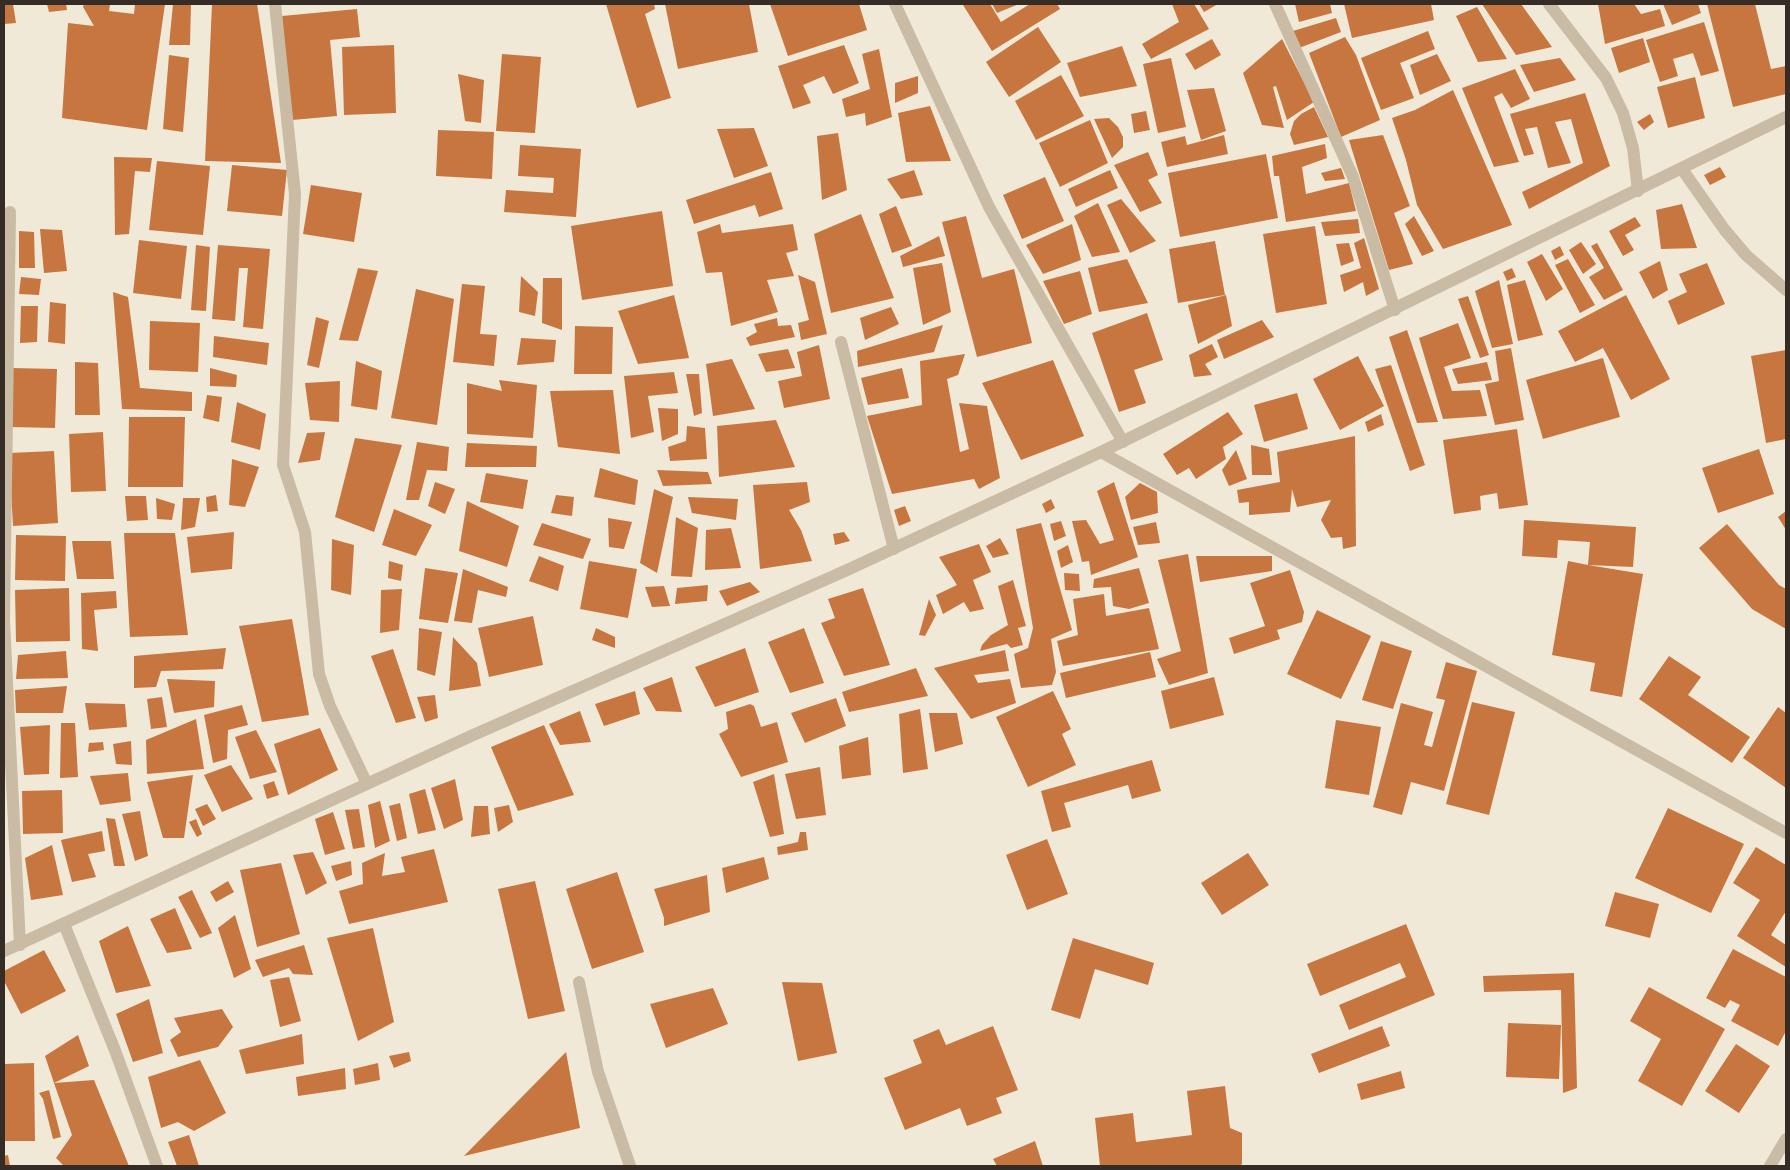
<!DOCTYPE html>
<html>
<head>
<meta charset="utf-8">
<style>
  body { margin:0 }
  #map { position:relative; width:1790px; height:1170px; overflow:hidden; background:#f1e9d7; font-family:Inter,sans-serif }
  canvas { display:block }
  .frame { position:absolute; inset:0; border:5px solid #342c25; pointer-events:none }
</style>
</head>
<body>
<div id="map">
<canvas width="1790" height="1170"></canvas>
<div class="frame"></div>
</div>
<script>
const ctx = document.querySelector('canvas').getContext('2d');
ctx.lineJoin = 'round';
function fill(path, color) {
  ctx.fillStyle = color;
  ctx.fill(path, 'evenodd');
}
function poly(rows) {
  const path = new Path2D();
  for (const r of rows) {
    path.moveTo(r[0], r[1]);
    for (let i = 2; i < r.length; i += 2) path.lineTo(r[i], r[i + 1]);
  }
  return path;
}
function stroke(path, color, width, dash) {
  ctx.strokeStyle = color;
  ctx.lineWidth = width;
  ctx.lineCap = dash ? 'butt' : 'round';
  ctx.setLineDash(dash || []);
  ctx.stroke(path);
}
fill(poly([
  [4,4,13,4,16,23,4,24],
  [47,4,66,4,67,10,49,12],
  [84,4,110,4,109,11,134,14,135,4,165,4,147,130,62,118,68,23,94,26,83,7],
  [173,4,191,4,190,45,169,45],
  [212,4,257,4,281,163,205,161],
  [606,4,654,4,655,9,645,14,671,98,637,108],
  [665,4,749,4,758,52,678,69],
  [770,4,859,4,867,30,788,56],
  [966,4,990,4,1001,22,1030,4,1057,4,1060,9,992,51,963,5],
  [992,4,1019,4,997,13],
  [1172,4,1194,4,1209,29,1151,59,1142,44,1179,22],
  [1199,4,1218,4,1204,12],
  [1295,4,1330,4,1332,13,1299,22],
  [1344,4,1431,4,1434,20,1352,38],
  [1482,4,1521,4,1552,47,1516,55],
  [1598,4,1634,4,1641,14,1660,9,1665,26,1605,44],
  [1663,4,1698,4,1701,13,1672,25],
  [1707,4,1755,4,1771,69,1786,66,1786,94,1733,107],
  [1477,7,1507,59,1478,62,1456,16],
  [357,9,360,37,330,40,337,116,292,120,282,16],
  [1336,18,1341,32,1299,48,1293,31],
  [1704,22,1719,71,1701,76,1693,53,1673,59,1678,76,1660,82,1646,40],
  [1038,27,1061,62,1009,97,986,62],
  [1428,31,1435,49,1400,63,1414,98,1381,110,1361,58],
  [1345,37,1356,55,1380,120,1341,137,1309,53],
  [1643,38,1650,62,1619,73,1611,48],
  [1212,39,1221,55,1195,70,1185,54],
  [1282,39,1314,102,1287,120,1276,86,1273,87,1284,128,1262,125,1243,73],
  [394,45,396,113,344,115,342,47],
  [844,45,859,83,833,94,824,76,803,85,811,103,793,109,778,66],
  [1122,46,1137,86,1080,97,1067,63],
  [879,49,892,117,866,126,865,113,846,117,842,99,870,89,862,54],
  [502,54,541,57,535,133,496,131],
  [1437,54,1451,81,1420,95,1410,65],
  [169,55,189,58,183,132,163,129],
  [1171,58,1186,127,1158,133,1143,64],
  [1560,58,1576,80,1534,92,1520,65],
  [1515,69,1530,99,1511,108,1502,93,1494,97,1519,162,1494,167,1462,88],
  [458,74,484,80,481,123,465,121],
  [1061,75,1084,116,1036,140,1015,101],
  [918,76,918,93,895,103,895,83],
  [1695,77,1705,118,1668,128,1657,87],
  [1214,88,1226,131,1201,140,1187,90],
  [1453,90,1512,225,1443,249,1417,205,1406,160,1392,118,1415,110],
  [1585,93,1610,166,1529,209,1522,192,1583,163,1571,119,1555,122,1571,163,1548,168,1537,127,1525,129,1534,154,1524,156,1510,114],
  [930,106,951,161,906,162,898,113],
  [1314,107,1328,137,1294,145,1290,134,1294,121,1301,114],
  [1146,111,1150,130,1134,133,1131,114],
  [1650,114,1654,122,1644,130,1637,122],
  [1109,118,1118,127,1123,137,1123,147,1112,158,1094,119],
  [1090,120,1108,163,1060,187,1039,143],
  [754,128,768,166,734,178,717,129],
  [438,130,494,132,492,179,436,176],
  [838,133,847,190,822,200,817,136],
  [1224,135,1228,154,1167,167,1161,142,1185,136,1187,145],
  [1383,135,1410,206,1394,213,1413,264,1389,270,1349,140],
  [1325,144,1327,158,1302,167,1306,194,1349,183,1356,211,1286,222,1279,176,1274,176,1272,156],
  [520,145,581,149,576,217,504,212,506,190,553,193,554,178,518,176],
  [1148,152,1158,175,1148,180,1162,203,1140,212,1114,165],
  [1266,154,1278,218,1180,237,1168,173],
  [114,157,152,158,150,172,135,171,129,234,115,235],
  [157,161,210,166,203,235,149,230],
  [232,165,287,170,282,216,227,211],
  [1720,167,1726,177,1710,185,1704,175],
  [1341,168,1345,179,1325,181,1321,173],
  [914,170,923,195,901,199,887,179],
  [1110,170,1118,188,1076,207,1068,189],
  [771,172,783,209,759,217,755,205,694,224,686,200],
  [1045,177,1064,221,1022,239,1003,195],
  [311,185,362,193,354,242,303,234],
  [1121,199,1156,241,1130,253,1107,205],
  [1098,203,1120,252,1092,257,1074,216],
  [1682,204,1697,248,1661,249,1656,210],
  [896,206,912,246,892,253,879,214],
  [662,211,673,286,582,300,571,226],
  [861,214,894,298,831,313,814,234],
  [966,216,982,278,1014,269,1032,343,977,357,942,222],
  [1414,216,1434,251,1422,256,1405,224],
  [1635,217,1641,226,1625,235,1634,250,1623,256,1609,231],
  [1358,219,1360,233,1325,236,1321,222],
  [720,224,722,233,793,224,798,250,786,253,794,276,767,280,778,312,731,326,722,272,706,273,697,232],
  [1072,224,1081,260,1043,274,1026,245],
  [1315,226,1327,304,1276,313,1263,234],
  [40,229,62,230,67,271,44,273],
  [19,231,34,232,35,268,19,268],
  [939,236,945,256,903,267,900,256],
  [1364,238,1379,289,1366,296,1363,282,1344,292,1340,275,1361,268,1354,243],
  [139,240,187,246,181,299,133,293],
  [1215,241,1225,295,1178,303,1169,249],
  [1581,242,1596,264,1583,274,1569,250],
  [1349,243,1354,261,1341,266,1336,244],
  [1597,243,1623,290,1604,300,1589,277,1604,268,1591,246],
  [196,245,210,247,206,311,191,310],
  [218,245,270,249,263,329,243,327,248,268,239,268,235,321,212,319],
  [1560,246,1564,255,1555,260,1551,251],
  [1542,254,1563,289,1546,301,1527,262],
  [1127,259,1148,303,1099,312,1088,268],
  [1568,259,1595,305,1580,313,1555,265],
  [1660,261,1668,290,1653,299,1639,272],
  [942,263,951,312,923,325,913,268],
  [1707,263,1725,304,1678,325,1668,301,1687,292,1679,274],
  [358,268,378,271,358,341,339,340],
  [1512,268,1516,277,1507,281,1503,272],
  [1080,271,1092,314,1064,324,1043,281],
  [798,275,815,282,827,334,801,340,798,323,809,320],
  [521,276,538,292,535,316,519,312],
  [21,277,41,279,39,295,19,294],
  [543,278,562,278,562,330,542,323],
  [1499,280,1513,344,1492,348,1475,291],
  [1525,280,1543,335,1518,341,1507,285],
  [462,284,485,286,480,334,497,335,494,366,453,362],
  [416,289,454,299,437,425,391,418],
  [113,292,128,297,140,388,192,392,192,411,122,409],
  [674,295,689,358,638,364,618,311],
  [1226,295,1232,326,1198,344,1188,305],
  [1626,295,1670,379,1631,400,1603,348,1575,362,1558,331],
  [1468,296,1489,355,1480,358,1458,299],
  [50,302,66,304,65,344,48,342],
  [21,306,38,306,37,342,20,343],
  [891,307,899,324,865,340,860,318],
  [1147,313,1163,360,1134,370,1146,403,1119,412,1092,333],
  [316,317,329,321,319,368,307,365],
  [777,318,778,326,791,325,795,337,750,346,746,338,757,332,754,324],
  [1262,320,1274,337,1224,359,1217,340],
  [150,321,200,323,198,372,149,370],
  [1458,323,1471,358,1444,367,1452,391,1480,390,1487,416,1443,419,1419,338],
  [943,325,934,352,858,367,857,351],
  [575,326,613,327,612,374,574,374],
  [1407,330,1438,422,1417,423,1389,337],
  [214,336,269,343,267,365,213,357],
  [521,338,556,340,554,362,517,365],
  [1212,344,1218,357,1205,364,1212,375,1194,377,1189,355],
  [819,345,830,399,784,408,778,381,802,376,797,352],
  [1511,348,1524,420,1495,425,1485,384,1499,381,1495,351],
  [788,349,795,368,766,372,758,354],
  [1786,350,1786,439,1766,443,1751,356],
  [965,354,958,375,947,379,960,452,969,449,959,403,987,406,1000,478,979,489,974,479,892,494,867,416,922,405,920,361],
  [1358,356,1384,406,1340,430,1313,379],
  [1603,358,1620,417,1543,439,1526,380],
  [732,359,755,409,713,416,706,364],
  [1053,360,1084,436,1021,460,982,383],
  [356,361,382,371,377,410,351,406],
  [75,362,98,363,100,415,75,415],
  [1487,362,1492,380,1458,384,1452,369],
  [1391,365,1425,465,1410,471,1375,369],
  [13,368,57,369,55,428,11,427],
  [210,368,237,375,236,387,210,386],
  [902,368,909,398,868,405,861,378],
  [674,372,678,393,648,396,654,432,631,438,624,376],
  [686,374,699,374,702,413,694,416],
  [499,380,537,385,533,438,467,434,467,383,502,391],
  [340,381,339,422,310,420,305,383],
  [613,390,620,454,558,447,550,391],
  [1297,393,1308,429,1264,442,1254,405],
  [207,395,222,397,219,422,203,418],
  [237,402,266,414,260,450,231,442],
  [658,408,678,409,678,434,662,441],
  [1228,412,1243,434,1223,447,1226,459,1196,479,1189,468,1177,475,1163,454],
  [1381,414,1384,425,1368,432,1365,422],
  [129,417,185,417,183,487,128,487],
  [776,420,795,467,719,477,717,426],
  [687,426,705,428,707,459,670,461,668,447,686,441],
  [1517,429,1528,505,1499,509,1497,493,1480,496,1481,510,1454,514,1443,440],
  [103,432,106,491,71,492,69,434],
  [325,432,320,460,298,463,307,433],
  [1355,436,1356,546,1343,549,1342,537,1331,538,1321,520,1331,500,1297,507,1292,489,1290,512,1249,515,1249,502,1239,503,1237,490,1280,482,1277,452],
  [355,438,402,445,374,532,335,517],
  [417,442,449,447,447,471,427,470,419,500,406,500],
  [467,443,537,446,536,467,465,467],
  [1251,445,1269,449,1272,475,1252,475],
  [1759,449,1774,494,1718,513,1702,468],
  [1236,450,1247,479,1229,486,1222,470],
  [54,451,58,523,13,526,9,453],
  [232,459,259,467,245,507,229,505],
  [600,468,638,480,635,505,594,497],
  [657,470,708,472,712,484,663,486],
  [486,473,528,480,523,509,480,502],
  [435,482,455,489,445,514,428,506],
  [807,482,810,502,789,510,801,530,812,561,760,569,753,485],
  [1114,482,1138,557,1091,575,1089,561,1082,562,1072,521,1086,520,1100,544,1114,540,1097,491],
  [1140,483,1157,492,1158,513,1131,520,1125,497],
  [654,489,673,497,657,573,640,563],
  [216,495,218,511,207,512,206,497],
  [556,495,574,497,572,516,551,513],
  [125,496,146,496,148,520,127,521],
  [688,497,738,499,736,520,692,513],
  [156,498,175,504,172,520,157,519],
  [183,498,200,498,195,527,181,530],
  [1051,499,1055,508,1046,513,1042,504],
  [467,501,519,526,507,567,459,551],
  [905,506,911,521,899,526,894,510],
  [394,509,432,525,416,556,382,545],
  [1786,511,1786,530,1778,517],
  [676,517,698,528,692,577,671,576],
  [608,518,632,522,624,549,609,547],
  [1524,520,1636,527,1633,567,1588,565,1643,574,1622,697,1590,691,1595,663,1552,655,1568,561,1588,565,1590,542,1558,540,1557,558,1522,556],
  [1061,521,1066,536,1054,541,1050,524],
  [1156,522,1160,543,1138,545,1133,527],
  [542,523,591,539,583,559,533,545],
  [1041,523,1072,630,1051,639,1056,672,1052,685,1021,688,1014,654,1028,648,1033,628,1016,529],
  [1727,524,1779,585,1786,589,1786,629,1752,609,1699,548],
  [731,528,741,568,705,570,706,530],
  [234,532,232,569,191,573,187,537],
  [844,532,850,541,835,545,833,534],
  [124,533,175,533,188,635,130,637],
  [16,535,66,536,65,581,15,580],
  [1000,538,1009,554,993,558,986,546],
  [332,539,354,545,351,595,331,590],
  [72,541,111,541,114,579,77,579],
  [979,544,991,572,973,580,984,609,970,612,964,602,943,614,936,595,957,585,939,557],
  [1068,545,1073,562,1061,568,1057,551],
  [1188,554,1208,673,1169,685,1157,659,1181,651,1158,560],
  [539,556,564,566,558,591,529,581],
  [1196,556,1272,556,1272,571,1200,582],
  [389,561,403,565,401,581,388,578],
  [589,561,637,569,628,618,580,609],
  [425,568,458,573,448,623,419,619],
  [1139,568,1149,603,1129,609,1113,606,1111,587,1093,588,1094,579],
  [463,569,508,587,506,597,478,590,472,623,454,621],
  [1290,570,1304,612,1302,622,1277,630,1280,639,1234,654,1229,638,1265,626,1250,583],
  [1064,573,1079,574,1080,591,1065,590],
  [1013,580,1026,626,1018,628,1023,645,1011,648,1007,644,980,651,982,645,991,635,1008,625,998,586],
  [750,582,760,592,727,606,719,591],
  [708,585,707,601,675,604,677,588],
  [664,586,670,606,652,607,645,587],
  [69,588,70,641,16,642,15,590],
  [863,588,890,665,844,676,821,623,835,618,828,599],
  [402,589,399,630,380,633,381,590],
  [116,591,117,608,94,610,98,651,82,649,81,593],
  [1104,594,1106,616,1149,608,1159,649,1063,666,1057,641,1078,635,1073,599],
  [929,599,936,615,925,636,919,635],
  [1317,610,1371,636,1341,699,1287,674],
  [533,616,543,665,489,677,478,628],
  [292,619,309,715,262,722,239,626],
  [419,628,442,632,435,676,417,670],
  [596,628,615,637,615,648,592,640],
  [804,628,824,683,790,693,768,642],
  [453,637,477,663,481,686,449,691],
  [1381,641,1412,651,1393,709,1362,700],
  [226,648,223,669,161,671,156,687,134,688,134,656],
  [745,648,759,692,715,707,695,667],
  [393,649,416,718,396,723,371,656],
  [1005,650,1009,671,974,675,978,683,1010,679,1016,703,971,719,934,668],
  [66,651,68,678,16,679,18,655],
  [1150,652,1156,677,1066,698,1060,673],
  [1669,656,1701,677,1688,695,1750,737,1732,763,1639,699],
  [1446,662,1477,671,1444,791,1411,782,1402,815,1373,807,1401,703,1433,712,1424,745,1432,747,1445,700,1436,698],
  [916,668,928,696,849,712,842,692],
  [672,677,682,712,656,711,643,688],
  [1214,677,1224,715,1170,729,1161,691],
  [167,679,215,681,214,707,174,713],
  [67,686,63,713,16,713,15,690],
  [635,691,640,714,604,726,595,704],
  [1053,691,1071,729,1062,734,1076,765,1028,787,996,717],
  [435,695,438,718,425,722,417,697],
  [162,697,167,727,151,729,147,699],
  [836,698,846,726,805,743,791,713],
  [1472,702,1515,712,1489,815,1446,804],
  [85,703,125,704,127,727,89,730],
  [750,704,754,706,761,727,777,722,788,762,741,777,719,734,728,729,726,712],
  [242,705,248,725,228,730,227,759,213,763,204,715],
  [1778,707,1786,713,1786,788,1743,758],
  [920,709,928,769,903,773,899,714],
  [580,711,591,742,560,745,549,724],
  [929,713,957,713,963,744,935,752],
  [196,719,204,769,147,774,146,740],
  [1336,720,1381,727,1369,795,1325,788],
  [61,723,75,723,78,777,60,778],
  [50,725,49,774,24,775,20,727],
  [544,725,574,795,518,811,491,747],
  [320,728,338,770,288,795,274,744],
  [256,730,277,772,250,779,235,737],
  [868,737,871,775,842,779,839,746],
  [131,741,132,765,116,764,113,744],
  [103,742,104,750,88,752,89,743],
  [1152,760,1161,791,1132,799,1128,785,1064,803,1071,827,1052,832,1041,791],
  [231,765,253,799,222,812,204,775],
  [820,767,826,815,796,819,785,774],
  [128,773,131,801,100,805,90,776],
  [774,774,784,834,770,837,753,782],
  [193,775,184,838,163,838,147,782],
  [455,779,463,820,444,829,431,788],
  [274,781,279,795,267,799,263,785],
  [425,789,436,830,418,834,409,794],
  [62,790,63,833,23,834,22,791],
  [380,801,390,841,375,848,368,805],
  [400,803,407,838,397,841,389,806],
  [207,804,216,819,203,826,195,809],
  [509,805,513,822,498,832,494,808],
  [474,806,488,806,490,834,471,837],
  [1668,808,1744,844,1711,913,1635,878],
  [359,809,365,847,353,849,345,810],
  [140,811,148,856,135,861,122,814],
  [333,812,345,849,325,855,315,819],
  [106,818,115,819,125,866,114,866],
  [196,819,202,834,197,837,189,822],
  [102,831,105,851,88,854,96,877,72,882,61,840],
  [800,832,806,832,808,850,778,855,777,847,798,842],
  [1047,839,1068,894,1027,910,1006,855],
  [52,845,63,895,31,900,25,858],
  [1756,847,1786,865,1786,911,1771,935,1786,945,1786,967,1737,936,1760,900,1733,883],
  [434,849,448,902,349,924,339,891,363,884,362,863,385,853,382,876,405,872,401,857],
  [313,852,327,883,306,895,293,855],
  [1248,853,1269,885,1222,915,1201,883],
  [764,857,769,879,726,893,722,868],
  [351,861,352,875,336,881,331,866],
  [281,863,300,934,257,947,240,870],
  [617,872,644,952,592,969,566,889],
  [707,875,710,912,664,926,664,918,654,889],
  [228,881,234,892,216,902,210,892],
  [535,881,565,1011,528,1019,498,889],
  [192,890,212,933,200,938,178,897],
  [1615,892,1659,904,1650,938,1605,926],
  [175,908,192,949,167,953,150,919],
  [235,915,251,969,234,978,218,928],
  [1406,924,1435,995,1349,1030,1339,1005,1406,977,1400,963,1320,996,1307,964],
  [128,926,151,986,116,993,99,941],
  [373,928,394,1022,358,1041,327,938],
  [1073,938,1154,963,1148,985,1095,969,1080,1019,1051,1010],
  [304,945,313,975,293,974,289,968,263,977,255,960],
  [1733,949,1786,977,1786,1031,1778,1046,1731,1021,1740,1005,1730,1000,1725,1008,1706,998],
  [44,950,66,991,21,1014,4,981,4,971],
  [1574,973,1577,1088,1563,1093,1561,990,1484,992,1483,976],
  [289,977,301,1021,280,1027,270,980],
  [782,982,822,983,837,1053,798,1061],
  [1649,987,1725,1029,1682,1106,1638,1081,1661,1039,1630,1021],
  [713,988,728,1024,666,1048,650,1004],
  [149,999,163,1053,133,1062,116,1014],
  [222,1009,233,1027,218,1047,178,1057,170,1040,181,1032,174,1018],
  [1508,1023,1561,1025,1559,1079,1506,1077],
  [993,1026,1018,1090,996,1098,1002,1113,967,1126,960,1108,905,1130,884,1078,922,1063,913,1040,939,1029,946,1045],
  [1382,1026,1390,1046,1319,1073,1311,1054],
  [302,1034,304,1064,246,1074,239,1050],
  [78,1035,89,1066,54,1083,45,1056],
  [1736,1044,1770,1066,1739,1113,1705,1091],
  [409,1052,411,1061,394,1068,389,1056],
  [566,1052,580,1128,464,1156],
  [200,1060,226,1113,194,1131,178,1122,161,1128,148,1077],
  [34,1063,35,1141,4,1141,4,1064],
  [378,1063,380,1080,355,1085,353,1069],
  [345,1068,346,1089,298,1096,296,1077],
  [1401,1071,1405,1088,1361,1100,1357,1084],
  [94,1080,129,1166,64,1166,56,1158,72,1135,54,1083],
  [1225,1086,1230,1128,1242,1133,1242,1164,1239,1166,1100,1166,1095,1118,1133,1113,1136,1142,1192,1135,1187,1091],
  [49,1090,61,1137,53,1139,43,1099,39,1093],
  [189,1135,199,1166,177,1166,168,1142],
  [1035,1141,1043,1166,997,1166,993,1159],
  [8,1155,10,1166,4,1166,4,1156]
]), '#c7763f');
stroke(poly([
  [275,4,295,194,283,465,305,532,319,674,330,706,367,784],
  [895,4,989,207,1123,442],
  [1275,4,1353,177,1395,310],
  [1549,4,1606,78,1623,113,1633,148,1638,191],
  [1682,169,1724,229,1746,255,1786,290],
  [10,212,4,621,20,945],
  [841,342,894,549],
  [1101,452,1786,833],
  [64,924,116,1053,157,1166],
  [4,951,471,736,845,571,1101,452,1786,117],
  [579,982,598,1072,630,1166]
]), '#c9bba4', 12);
stroke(poly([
  [1770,1166,1786,1139]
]), '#c9bba4', 12);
</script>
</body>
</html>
